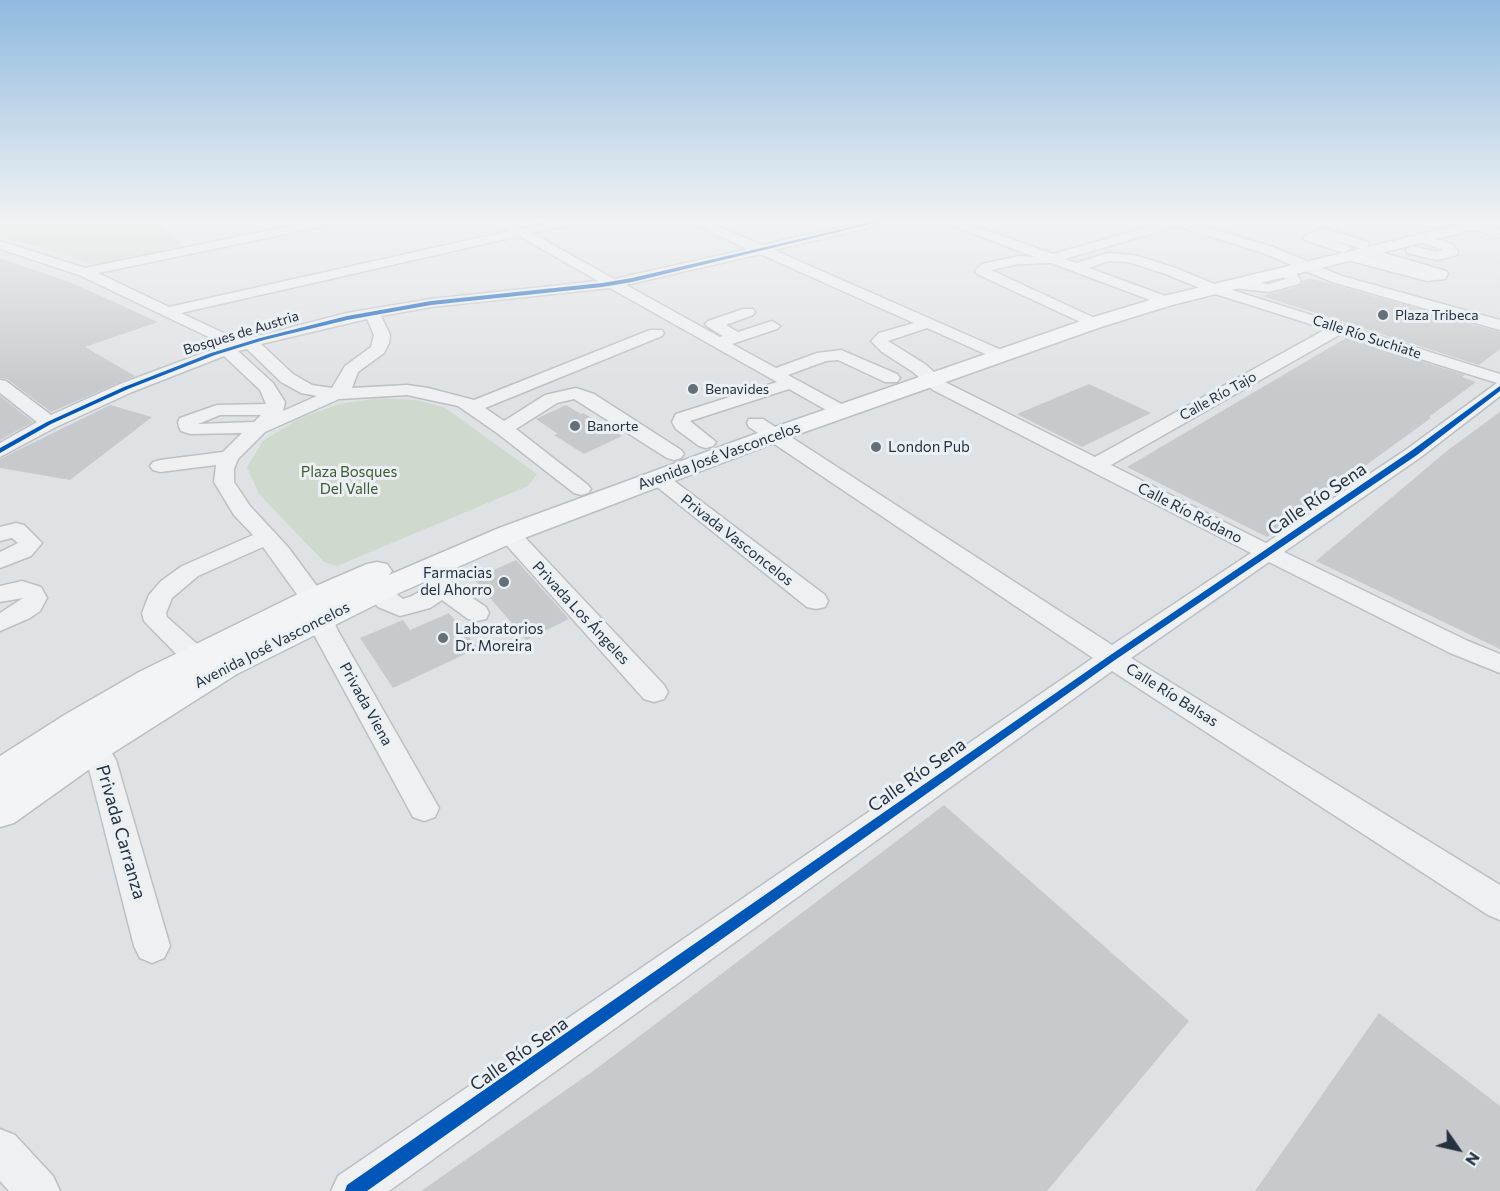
<!DOCTYPE html>
<html>
<head>
<meta charset="utf-8">
<style>
  body { margin:0 }
  #map { position:relative; width:1500px; height:1191px; overflow:hidden; background:#dfe2e4; font-family:Commissioner,sans-serif }
  canvas { display:block }
  .north { position:absolute; left:1428px; top:1119px; width:60px; height:60px; -webkit-text-stroke:4px #ebf0f5; paint-order:stroke; rotate:124deg; font-size:16px; font-weight:700; line-height:24px; text-align:center; color:#25313e }
  .north::after { content:''; display:block; margin:auto; width:21px; height:27px; background:#25313e; clip-path:polygon(50% 0,100% 100%,50% 72%,0 100%) }
</style>
</head>
<body>
<div id="map">
<canvas width="1500" height="1191"></canvas>
<div class="north">N</div>
</div>
<script>
const ctx = document.querySelector('canvas').getContext('2d');
ctx.lineJoin = 'round';
function fill(path, color) {
  ctx.fillStyle = color;
  ctx.fill(path, 'evenodd');
}
function poly(rows) {
  const path = new Path2D();
  for (const r of rows) {
    path.moveTo(r[0], r[1]);
    for (let i = 2; i < r.length; i += 2) path.lineTo(r[i], r[i + 1]);
  }
  return path;
}
function stroke(path, color, width, dash) {
  ctx.strokeStyle = color;
  ctx.lineWidth = width;
  ctx.lineCap = dash ? 'butt' : 'round';
  ctx.setLineDash(dash || []);
  ctx.stroke(path);
}
function label(font, color, halo, rows, align = 'center') {
  ctx.font = font + ' Commissioner,sans-serif';
  ctx.lineWidth = 6;
  ctx.setLineDash([]);
  ctx.textBaseline = 'middle';
  ctx.strokeStyle = halo;
  ctx.fillStyle = color;
  for (const [text, x, y, turn = 0] of rows) {
    ctx.save();
    ctx.translate(x, y);
    ctx.rotate((+turn || 0) * Math.PI / 180);
    ctx.textAlign = isNaN(turn) ? turn : align;
    if (halo) ctx.strokeText(text, 0, 0);
    ctx.fillText(text, 0, 0);
    ctx.restore();
  }
}
fill(poly([
  [0,222,161,222,182,245,176,249,95,265,41,247,0,238],
  [380,398,416,400,444,407,537,474,528,486,337,566,324,562,259,494,247,467,263,441,298,419,339,404]
]), '#d0d9ce');
fill(poly([
  [0,258,72,283,158,322,85,347,135,376,51,412,7,379,0,378],
  [1310,278,1500,332,1500,349,1479,365,1262,296,1300,286,1303,281],
  [1346,338,1465,375,1462,377,1476,382,1429,417,1431,418,1267,537,1127,467],
  [1089,384,1151,413,1082,447,1017,414],
  [0,396,33,422,0,440],
  [110,405,152,417,70,480,0,468,0,459],
  [566,405,581,414,583,413,622,436,584,454,554,435,558,434,536,419],
  [1500,412,1500,649,1316,561,1448,450],
  [516,560,569,619,526,640,474,579],
  [449,613,478,648,393,688,360,638,403,620,410,630],
  [944,805,1189,1021,1047,1191,421,1191,596,1069],
  [1379,1013,1500,1106,1500,1191,1255,1191]
]), '#c7cacc');
const minor = poly([
  [310,222,331,222,325,226,98,273,169,307,509,231,507,228,513,224,522,228,552,222,572,222,570,225,532,233,614,279,748,249,695,225,693,222,708,222,762,245,864,222,883,222,881,225,774,250,1006,352,1008,355,1006,358,994,358,927,328,888,341,925,364,945,382,1095,457,1326,329,1209,292,1166,274,1128,262,1109,261,1089,268,1171,298,1173,301,1171,304,1161,304,1051,263,1019,264,991,270,1099,320,1102,323,1099,326,1089,326,977,274,975,271,982,264,1019,256,1035,257,950,225,948,222,964,222,1053,254,1166,222,1189,222,1273,247,1342,276,1500,320,1500,330,1332,282,1263,253,1177,226,1065,259,1076,263,1108,253,1134,255,1176,268,1219,286,1500,374,1500,396,1421,457,1284,552,1468,641,1500,654,1500,673,1450,653,1269,562,1131,658,1500,885,1500,920,1488,915,1112,671,389,1191,331,1191,338,1176,1093,658,749,427,747,423,749,419,763,419,1112,645,1251,553,933,390,913,372,882,352,871,341,879,333,914,323,760,254,626,285,720,337,723,336,708,327,705,324,708,321,743,309,753,309,755,312,753,315,726,325,738,332,772,321,780,326,777,329,732,344,776,368,817,353,841,350,897,374,900,378,897,382,885,382,838,360,826,361,788,375,847,407,850,411,847,415,835,415,789,389,690,421,716,442,713,446,706,448,699,446,676,429,672,422,676,414,777,382,610,288,431,307,381,316,390,335,389,343,384,353,358,372,352,388,407,385,428,388,474,400,650,330,662,330,664,333,662,336,485,408,504,421,545,395,576,388,594,394,681,450,684,454,681,458,674,460,667,458,574,399,557,403,516,429,588,485,591,489,588,493,581,495,574,493,497,433,458,406,407,395,339,399,265,432,238,459,234,469,234,482,250,506,288,547,322,593,338,631,439,808,435,817,424,821,413,817,312,631,301,600,263,547,198,576,172,598,166,613,167,617,205,651,209,658,205,665,196,667,187,665,144,621,142,613,149,595,161,581,182,566,253,535,234,515,214,482,216,465,160,472,153,470,150,466,153,462,160,460,223,452,242,433,190,434,181,431,179,427,178,422,180,418,217,405,266,404,260,390,224,356,132,392,56,427,0,457,0,443,37,422,0,393,0,380,6,381,51,415,120,384,219,347,219,342,79,275,0,249,0,241,85,268,310,222],
  [519,236,598,281,431,299,347,313,250,338,230,336,181,313,519,236],
  [367,319,374,335,371,347,345,366,332,388,312,385,293,374,261,344,367,319],
  [1341,334,1497,383,1407,449,1266,543,1111,465,1341,334],
  [247,349,281,382,301,393,317,396,283,411,285,402,273,383,238,351,247,349],
  [220,415,261,415,254,422,198,424,220,415],
  [1455,222,1473,222,1500,229,1500,237,1457,225,1455,222],
  [1323,228,1368,242,1369,245,1363,249,1321,237,1349,246,1350,249,1344,253,1305,240,1303,237,1323,228],
  [1420,234,1452,244,1458,252,1457,255,1437,260,1407,253,1406,250,1412,246,1437,252,1443,250,1416,241,1414,238,1420,234],
  [1367,248,1446,271,1448,274,1445,279,1427,281,1344,259,1342,256,1349,252,1387,262,1362,255,1361,252,1362,249,1367,248],
  [1283,268,1297,274,1301,281,1299,284,1269,292,1234,288,1227,284,1234,280,1269,284,1286,279,1276,272,1283,268],
  [658,472,665,474,825,595,828,601,825,607,816,609,807,607,651,482,648,478,651,474,658,472],
  [16,523,24,525,42,543,31,556,0,568,0,552,18,543,12,538,0,541,0,527,16,523],
  [509,527,517,529,664,685,668,692,664,699,654,702,644,699,501,539,498,534,501,529,509,527],
  [435,559,443,561,453,585,486,607,489,613,486,619,477,621,468,619,442,600,430,608,400,616,378,607,366,592,370,586,378,584,386,586,403,599,412,596,429,586,423,566,427,561,435,559],
  [22,581,41,587,47,598,40,611,30,618,0,631,0,613,23,598,0,602,0,586,22,581],
  [85,722,95,725,116,760,170,946,164,958,152,963,140,958,134,946,87,761,71,733,75,725,85,722],
  [0,1129,15,1135,53,1176,60,1191,9,1191,0,1181,0,1129]
]);
const major = poly([
  [1471,222,1495,222,1493,225,1172,305,1101,327,782,440,519,540,399,593,237,674,108,756,14,823,0,827,0,756,66,714,139,672,302,592,367,564,377,562,387,564,392,571,389,575,499,528,766,430,1087,319,1160,297,1471,222]
]);
stroke(minor, '#bdc0c2', 3);
stroke(major, '#babfc2', 3);
fill(minor, '#eef0f1');
fill(major, '#f3f4f5');
fill(poly([
  [873,222,879,222,632,282,602,287,431,305,347,320,264,340,215,355,128,389,51,424,0,453,0,448,47,422,124,387,211,353,260,338,347,316,431,301,602,283,632,278,873,222],
  [1500,386,1500,391,1417,455,1115,660,367,1191,345,1191,347,1185,1109,656,1411,451,1500,386]
]), '#0057b8');
const sky = ctx.createLinearGradient(0, 0, 0, 388);
sky.addColorStop(0, '#8fbadf');
sky.addColorStop(0.57, '#f1f2f3');
sky.addColorStop(1, '#f1f2f300');
ctx.fillStyle = sky;
ctx.fillRect(0, 0, 1500, 388);
for (const [x, y, r, color] of [
  [1383,315,6,"#666f78"],
  [693,389,6,"#666f78"],
  [575,426,6,"#666f78"],
  [876,447,6,"#666f78"],
  [504,582,6,"#666f78"],
  [443,638,6,"#666f78"]
]) {
  const dot = new Path2D();
  dot.arc(x, y, r, 0, 2 * Math.PI);
  ctx.fillStyle = color;
  ctx.fill(dot);
  stroke(dot, '#ebf0f5', 2);
}
label('14px', '#25313e', '#ebf0f5', [
  ["Plaza Tribeca",1395,315],
  ["Benavides",705,389],
  ["Banorte",587,426]
], 'left');
label('14px', '#25313e', '#ebf0f5', [
  ["Bosques de Austria",241,333,-17],
  ["Calle Río Suchiate",1367,337,18],
  ["Calle Río Tajo",1218,396,-29]
]);
label('15px', '#25313e', '#ebf0f5', [
  ["London Pub",888,447],
  ["Farmacias",492,573,"right"],
  ["del Ahorro",492,590,"right"],
  ["Laboratorios",455,629],
  ["Dr. Moreira",455,646]
], 'left');
label('15px', '#25313e', '#ebf0f5', [
  ["Avenida José Vasconcelos",719,456,-20],
  ["Calle Río Ródano",1190,513,27],
  ["Privada Vasconcelos",737,540,38],
  ["Privada Los Ángeles",581,613,47],
  ["Avenida José Vasconcelos",272,645,-27],
  ["Calle Río Balsas",1172,695,32],
  ["Privada Viena",366,704,61]
]);
label('15px', '#3f5a31', '#ebf0f5', [
  ["Plaza Bosques",349,472],
  ["Del Valle",349,489]
]);
label('18px', '#25313e', '#ebf0f5', [
  ["Calle Río Sena",1317,499,-34],
  ["Calle Río Sena",917,775,-35],
  ["Privada Carranza",121,832,74],
  ["Calle Río Sena",519,1054,-35]
]);
</script>
</body>
</html>
